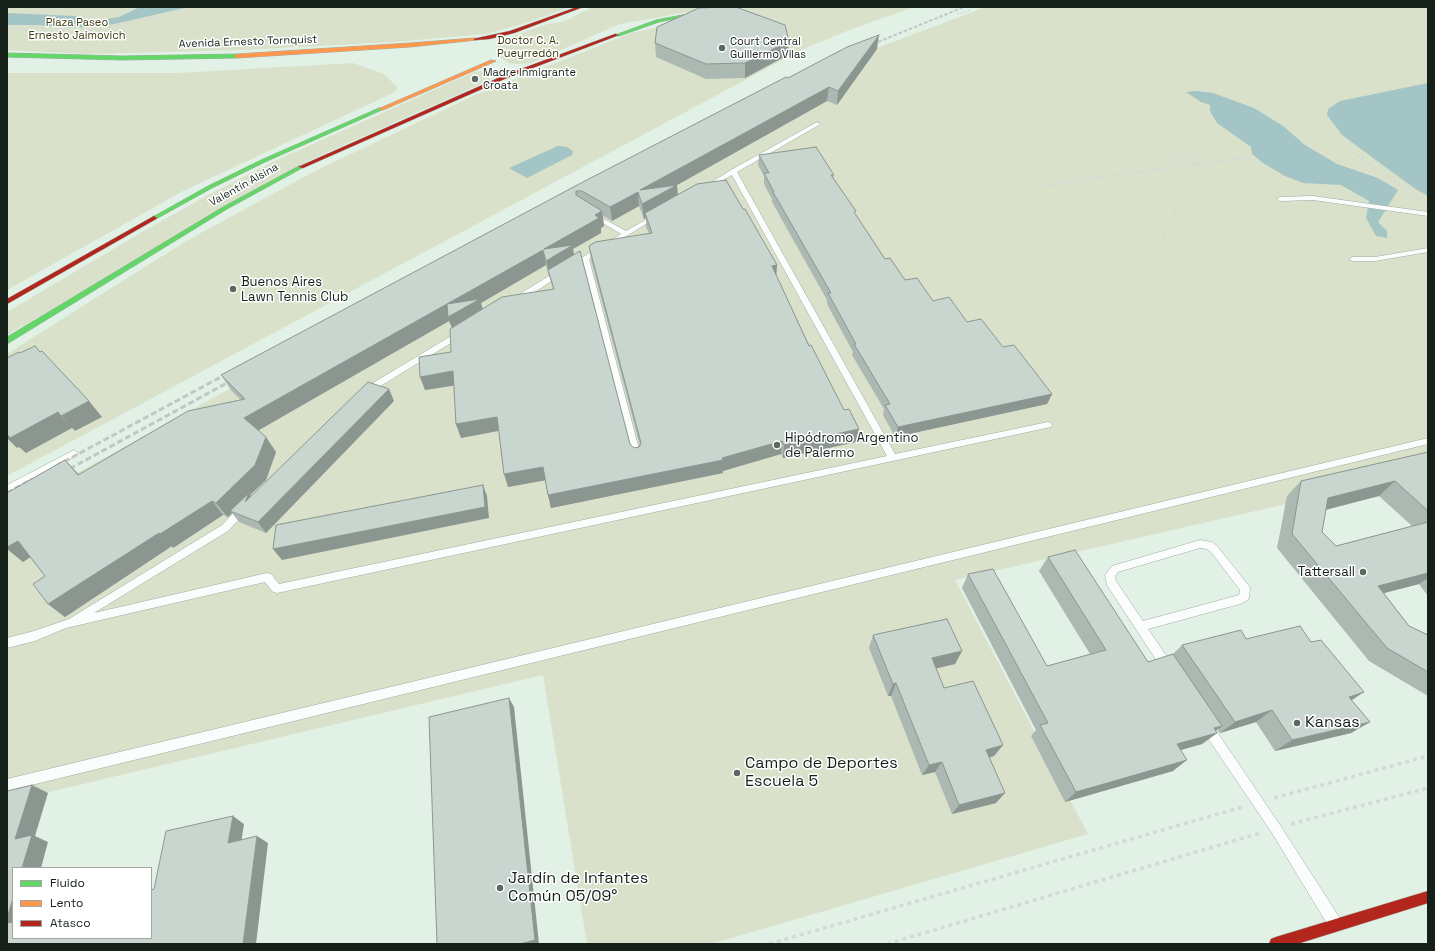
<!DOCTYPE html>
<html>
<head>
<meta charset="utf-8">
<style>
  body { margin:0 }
  #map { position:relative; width:1435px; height:951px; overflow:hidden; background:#e1f1e6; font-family:"Space Grotesk",sans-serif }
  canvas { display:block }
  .frame { position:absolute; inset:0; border:8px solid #152019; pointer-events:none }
  .legend { position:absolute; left:12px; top:867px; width:140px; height:72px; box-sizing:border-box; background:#fff; border:1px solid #a1a6a3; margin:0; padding:5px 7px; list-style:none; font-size:12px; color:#152019 }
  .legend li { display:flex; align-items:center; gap:8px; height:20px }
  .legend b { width:20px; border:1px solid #a1a6a3 }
</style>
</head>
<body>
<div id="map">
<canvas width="1435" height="951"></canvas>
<div class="frame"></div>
<ul class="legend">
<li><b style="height:5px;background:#63d668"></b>Fluido</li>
<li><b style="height:5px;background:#ff974d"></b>Lento</li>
<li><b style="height:5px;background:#b3261e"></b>Atasco</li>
</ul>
</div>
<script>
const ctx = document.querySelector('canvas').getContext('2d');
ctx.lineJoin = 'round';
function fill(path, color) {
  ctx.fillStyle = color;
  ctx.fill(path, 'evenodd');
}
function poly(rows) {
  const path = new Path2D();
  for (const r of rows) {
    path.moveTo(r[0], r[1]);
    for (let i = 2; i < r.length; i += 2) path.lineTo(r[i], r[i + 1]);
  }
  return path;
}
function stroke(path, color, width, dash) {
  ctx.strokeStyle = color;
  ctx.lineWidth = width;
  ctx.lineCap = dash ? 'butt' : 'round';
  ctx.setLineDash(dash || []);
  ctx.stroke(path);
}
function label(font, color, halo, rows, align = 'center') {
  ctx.font = font + ' "Space Grotesk",sans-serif';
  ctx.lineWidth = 3;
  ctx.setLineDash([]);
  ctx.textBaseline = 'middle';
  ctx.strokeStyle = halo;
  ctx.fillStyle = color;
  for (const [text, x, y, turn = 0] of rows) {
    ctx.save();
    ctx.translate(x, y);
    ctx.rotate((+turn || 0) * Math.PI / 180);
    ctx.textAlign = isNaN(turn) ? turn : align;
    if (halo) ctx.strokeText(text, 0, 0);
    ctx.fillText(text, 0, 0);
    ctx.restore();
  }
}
fill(poly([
  [7,7,570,7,526,23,486,34,394,42,241,50,86,54,7,50],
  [593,7,716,7,620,24,531,63,518,64,508,63,499,56,497,47,505,39,544,25,565,21],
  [752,7,913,7,847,31,803,49,7,476,7,354,32,338,188,240,315,171,473,96,631,33],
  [986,7,1428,7,1428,463,1286,504,955,580,1088,834,711,944,587,944,543,675,7,802,7,512,160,427,570,204,840,62],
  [353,63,384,74,398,88,393,93,183,191,7,290,7,73,178,73],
  [481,71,487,73,490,75,490,80,310,160,7,335,7,312,142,232,206,196,277,160,474,72]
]), '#dae1ca');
fill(poly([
  [140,7,189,7,114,24,94,27,67,28,38,25,7,25,7,13,76,16,94,21,119,17],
  [1428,83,1428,196,1414,188,1342,135,1327,115,1328,109,1340,101],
  [1197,91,1213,93,1254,108,1283,126,1305,145,1337,164,1378,178,1398,190,1378,222,1387,231,1387,238,1376,236,1366,218,1369,201,1341,185,1303,183,1285,176,1263,163,1252,154,1251,147,1217,123,1210,111,1210,105,1201,102,1186,92],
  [558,146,567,147,573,151,572,155,527,178,509,168]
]), '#a3c5c5');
const lane = poly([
  [817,122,820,124,819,125,737,172,895,454,1048,422,1051,423,1052,425,1051,427,277,593,273,592,265,582,66,628,35,641,7,648,7,638,34,631,69,619,222,525,241,505,244,504,247,505,249,508,247,511,228,531,94,613,267,573,271,574,279,584,887,456,732,175,709,188,704,187,731,170,817,122],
  [1313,196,1428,212,1428,216,1313,200,1280,201,1277,199,1280,197,1313,196],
  [593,213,626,231,654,215,656,214,659,216,589,259,641,457,637,460,633,457,583,263,573,268,569,266,583,257,621,234,591,216,591,214,593,213],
  [1428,248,1428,252,1375,261,1353,261,1349,259,1353,257,1375,257,1428,248],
  [557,271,563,271,564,273,521,301,515,301,515,297,557,271],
  [461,330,465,333,464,335,369,393,363,393,362,391,363,389,461,330],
  [1428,438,1428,444,7,791,7,779,1428,438],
  [74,450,78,453,77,455,7,493,7,485,74,450],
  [1200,540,1212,542,1217,546,1249,586,1250,589,1249,597,1248,600,1240,604,1148,629,1172,664,1173,668,1172,672,1168,673,1164,672,1107,585,1105,575,1112,566,1200,540],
  [1200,548,1207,549,1211,552,1240,590,1239,595,1143,621,1116,581,1115,576,1118,572,1200,548],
  [1207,721,1211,723,1280,825,1339,917,1341,922,1339,927,1334,929,1329,927,1272,833,1203,731,1201,727,1203,723,1207,721]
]);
const fast = poly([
  [724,7,733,7,659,22,619,36,615,35,656,20,724,7],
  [7,53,122,56,237,54,240,56,237,58,122,60,7,57,7,53],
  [379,108,384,109,265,162,212,188,156,219,152,219,151,218,208,186,261,160,379,108],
  [299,166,304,167,227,209,7,344,7,337,223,207,299,166]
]);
const slow = poly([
  [475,38,477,39,477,40,410,47,237,58,234,56,237,54,410,43,475,38],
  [491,60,496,61,383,110,378,109,491,60]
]);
const jam = poly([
  [577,7,583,7,514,33,489,39,475,40,473,39,510,31,577,7],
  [615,34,619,35,509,77,303,168,298,167,505,75,615,34],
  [154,216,157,218,156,219,7,304,7,299,154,216],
  [1428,891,1428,903,1297,944,1269,944,1271,939,1276,937,1428,891]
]);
stroke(lane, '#9faba3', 1);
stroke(fast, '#9faba3', 1);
stroke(slow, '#9faba3', 1);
stroke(jam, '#9faba3', 1);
stroke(poly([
  [393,7,399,7],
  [508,7,516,16],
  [957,13,960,14,971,10],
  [600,26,603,21,630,7],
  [7,29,57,32,95,30,197,7],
  [1230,64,1355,153],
  [1108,87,1185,153],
  [1022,117,1157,153]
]), '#d4d9d6', 1.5, [2, 2]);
stroke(poly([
  [1154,152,1197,164,1154,258],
  [1184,152,1320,270],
  [1353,152,1420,200],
  [1033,187,1248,157]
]), '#d4d9d6', 2, [2.5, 2.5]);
stroke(poly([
  [1274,798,1428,756],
  [1291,824,1428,788],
  [769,944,1242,807],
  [887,944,1260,833]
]), '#d4d9d6', 3.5, [4, 4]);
fill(lane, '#fafdfb');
fill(fast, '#63d668');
fill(slow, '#ff974d');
fill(jam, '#b3261e');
stroke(poly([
  [868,46,964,7]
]), '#c2c7c4', 2, [3.5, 2]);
stroke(poly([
  [56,466,232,371],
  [62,473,236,378],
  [7,493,32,479]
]), '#c2c7c4', 3, [6, 3]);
fill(poly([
  [655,43,788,55,745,78,706,79,656,57],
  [877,49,837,105,827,101,677,185,678,195,743,209,777,265,776,276,856,442,783,458,781,454,723,471,723,473,551,508,548,495,545,480,508,487,499,431,461,438,456,424,454,385,425,390,451,352,452,327,449,321,258,430,276,452,266,480,250,495,251,496,394,401,266,533,239,522,232,513,228,517,223,515,173,548,172,546,65,617,48,604,45,576,30,557,23,562,65,460,79,474,241,400,231,390,221,375,788,78],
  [639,206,644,219,646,218,646,227,649,233,589,246,591,260,640,446,639,447,634,448,630,444,574,254,573,249,601,233,601,228,604,226,603,216,612,221],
  [546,265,549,276,549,275,553,289,483,309,481,303],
  [759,155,834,175,833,179,855,214,885,259,905,280,933,301,967,322,1003,347,1052,394,1047,404,895,437,883,415,884,409,852,355,853,352,827,304,827,300,772,202,772,199,764,184,764,176,758,165],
  [1428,452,1428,596,1419,584,1384,593,1409,626,1428,635,1428,696,1369,661,1277,548,1287,496,1301,481],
  [1379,496,1412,526,1336,546,1322,532,1326,509],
  [1048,557,1148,662,1173,654,1182,645,1246,639,1311,642,1351,700,1370,722,1351,733,1275,751,1256,722,1220,733,1217,729,1215,731,1217,733,1202,744,1181,750,1173,771,1065,802,1031,736,1036,730,962,588,968,574,1047,666,1090,654,1039,571],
  [873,635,962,651,955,664,936,668,944,688,1003,745,994,756,989,758,996,803,952,814,935,772,922,775,891,696,888,696,869,648]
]), '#acb8b2');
fill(poly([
  [879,35,877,49,837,105,838,91],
  [789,41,788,55,745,78,745,63],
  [829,87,827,101,670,189,677,185,678,200,645,213,646,218,644,219,640,190],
  [638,192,639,206,612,221,610,207],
  [602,211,604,226,601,228,601,233,573,249,575,260,548,270,549,275,549,276,544,249,595,215],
  [543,250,546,265,481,303,484,314,454,333,449,321,254,433,244,418],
  [777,265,776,279,772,266],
  [453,371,458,385,425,390,420,377],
  [389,389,394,401,266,533,258,522],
  [1052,394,1047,404,895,437,898,427],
  [89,401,102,417,75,431,61,416],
  [58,412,72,428,26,453,19,447,17,448,7,438,7,433],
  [497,417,502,430,461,438,456,424],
  [859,429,856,442,783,458,784,445],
  [266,437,276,452,266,480,250,495,257,504,230,511,232,513,228,517,216,503],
  [782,441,781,454,723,471,723,473,551,508,548,495,722,458],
  [543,467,547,480,508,487,504,474],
  [1395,481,1379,496,1314,513,1328,498],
  [483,485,487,496,489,518,282,560,273,549],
  [212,501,223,515,173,548,172,546,65,617,48,604,159,533],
  [18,541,34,555,23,562,7,549,7,547],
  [1428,573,1428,578,1419,584,1361,599,1378,586],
  [962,651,955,664,926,671,932,658],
  [896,683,891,696,888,696,893,684],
  [1364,692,1346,704,1349,697],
  [509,698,514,707,539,944,520,944],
  [1272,710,1256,722,1220,733,1235,722],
  [1370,722,1351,733,1275,751,1292,740],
  [1222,726,1210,735,1217,733,1202,744,1163,755,1177,744,1214,728],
  [1003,745,994,756,978,761,986,750],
  [1187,760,1173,771,1065,802,1076,792],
  [942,762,935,772,922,775,929,765],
  [32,785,48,793,35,836,48,842,41,868,22,868,15,839],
  [1005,793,996,803,952,814,959,805],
  [233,816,244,824,240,850,228,843],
  [257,836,268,843,256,944,243,944],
  [13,898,13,926,7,924,7,918]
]), '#8c9691');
const building = poly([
  [726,7,736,7,785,25,789,41,745,63,706,64,655,43,657,27,699,8,726,7],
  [879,35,838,91,829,87,640,190,677,185,642,204,638,192,610,207,582,191,576,191,576,195,602,211,595,215,599,218,544,249,573,245,546,261,543,250,244,418,266,437,255,465,216,503,212,501,160,534,159,533,48,604,33,584,45,576,18,541,7,547,7,493,65,460,78,475,188,411,245,399,221,375,581,183,786,77,788,78,847,47,879,35],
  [816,147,834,175,831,175,856,211,854,212,885,259,890,258,905,280,917,278,933,301,949,297,967,322,981,319,1003,347,1014,345,1052,394,898,427,885,405,890,404,854,344,856,344,828,293,831,293,773,192,774,192,764,173,769,173,759,155,816,147],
  [726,180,743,209,745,209,777,265,772,266,809,346,811,345,844,410,849,409,859,429,784,445,782,441,722,458,723,460,548,495,543,467,504,474,497,417,456,424,453,371,420,377,419,357,451,352,450,329,502,297,554,289,548,270,580,251,630,444,634,448,639,447,641,443,589,246,595,242,652,233,645,213,697,184,726,180],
  [480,299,448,317,447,304,480,299],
  [35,346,40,352,42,351,89,401,61,416,58,412,10,438,7,434,7,358,19,352,20,353,35,346],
  [368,382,389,389,258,522,230,511,249,493,245,502,368,382],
  [1428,452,1428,511,1395,481,1328,498,1322,532,1336,546,1428,522,1428,573,1378,586,1409,626,1428,635,1428,672,1387,648,1292,534,1301,481,1428,452],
  [483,485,485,507,273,549,276,525,483,485],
  [1075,550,1148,662,1173,654,1222,726,1214,728,1217,733,1177,744,1187,760,1076,792,1040,725,1048,723,968,574,993,569,1047,666,1106,650,1048,557,1075,550],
  [947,619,962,651,932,658,944,688,973,681,1003,745,986,750,1005,793,959,805,942,762,929,765,896,683,893,684,873,635,947,619],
  [1300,626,1311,642,1321,640,1364,692,1349,697,1370,722,1292,740,1272,710,1235,722,1182,645,1241,630,1246,639,1300,626],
  [509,698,535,940,520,944,437,944,429,717,509,698],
  [32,785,15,839,32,835,22,868,13,868,13,898,7,918,7,791,32,785],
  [233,816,228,843,257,836,243,944,7,944,7,923,13,922,13,938,151,938,151,890,154,889,166,831,233,816]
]);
fill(building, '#c8d6cf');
stroke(building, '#8c9691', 1);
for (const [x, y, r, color] of [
  [722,48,4,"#5c6961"],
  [475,79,4,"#5c6961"],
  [233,289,4,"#5c6961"],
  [777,445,4,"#5c6961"],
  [1363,572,4,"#5c6961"],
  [1297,723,4,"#5c6961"],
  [737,773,4,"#5c6961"],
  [500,888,4,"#5c6961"]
]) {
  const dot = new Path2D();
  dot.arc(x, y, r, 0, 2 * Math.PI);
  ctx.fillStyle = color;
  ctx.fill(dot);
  stroke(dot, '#fff', 1.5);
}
label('11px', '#3a390f', '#fff', [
  ["Plaza Paseo",77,23],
  ["Ernesto Jaimovich",77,36],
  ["Doctor C. A.",528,41],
  ["Pueyrredón",528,54]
]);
label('11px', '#152019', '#fff', [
  ["Avenida Ernesto Tornquist",248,42,-2],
  ["Valentín Alsina",244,185,-29]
]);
label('11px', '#152019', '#fff', [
  ["Court Central",730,42],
  ["Guillermo Vilas",730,55],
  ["Madre Inmigrante",483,73],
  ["Croata",483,86]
], 'left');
label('13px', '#152019', '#fff', [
  ["Buenos Aires",241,282],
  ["Lawn Tennis Club",241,297],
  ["Hipódromo Argentino",785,438],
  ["de Palermo",785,453],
  ["Tattersall",1355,572,"right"]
], 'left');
label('16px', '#152019', '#fff', [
  ["Kansas",1305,723],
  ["Campo de Deportes",745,764],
  ["Escuela 5",745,782],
  ["Jardín de Infantes",508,879],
  ["Común 05/09°",508,897]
], 'left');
</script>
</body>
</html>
